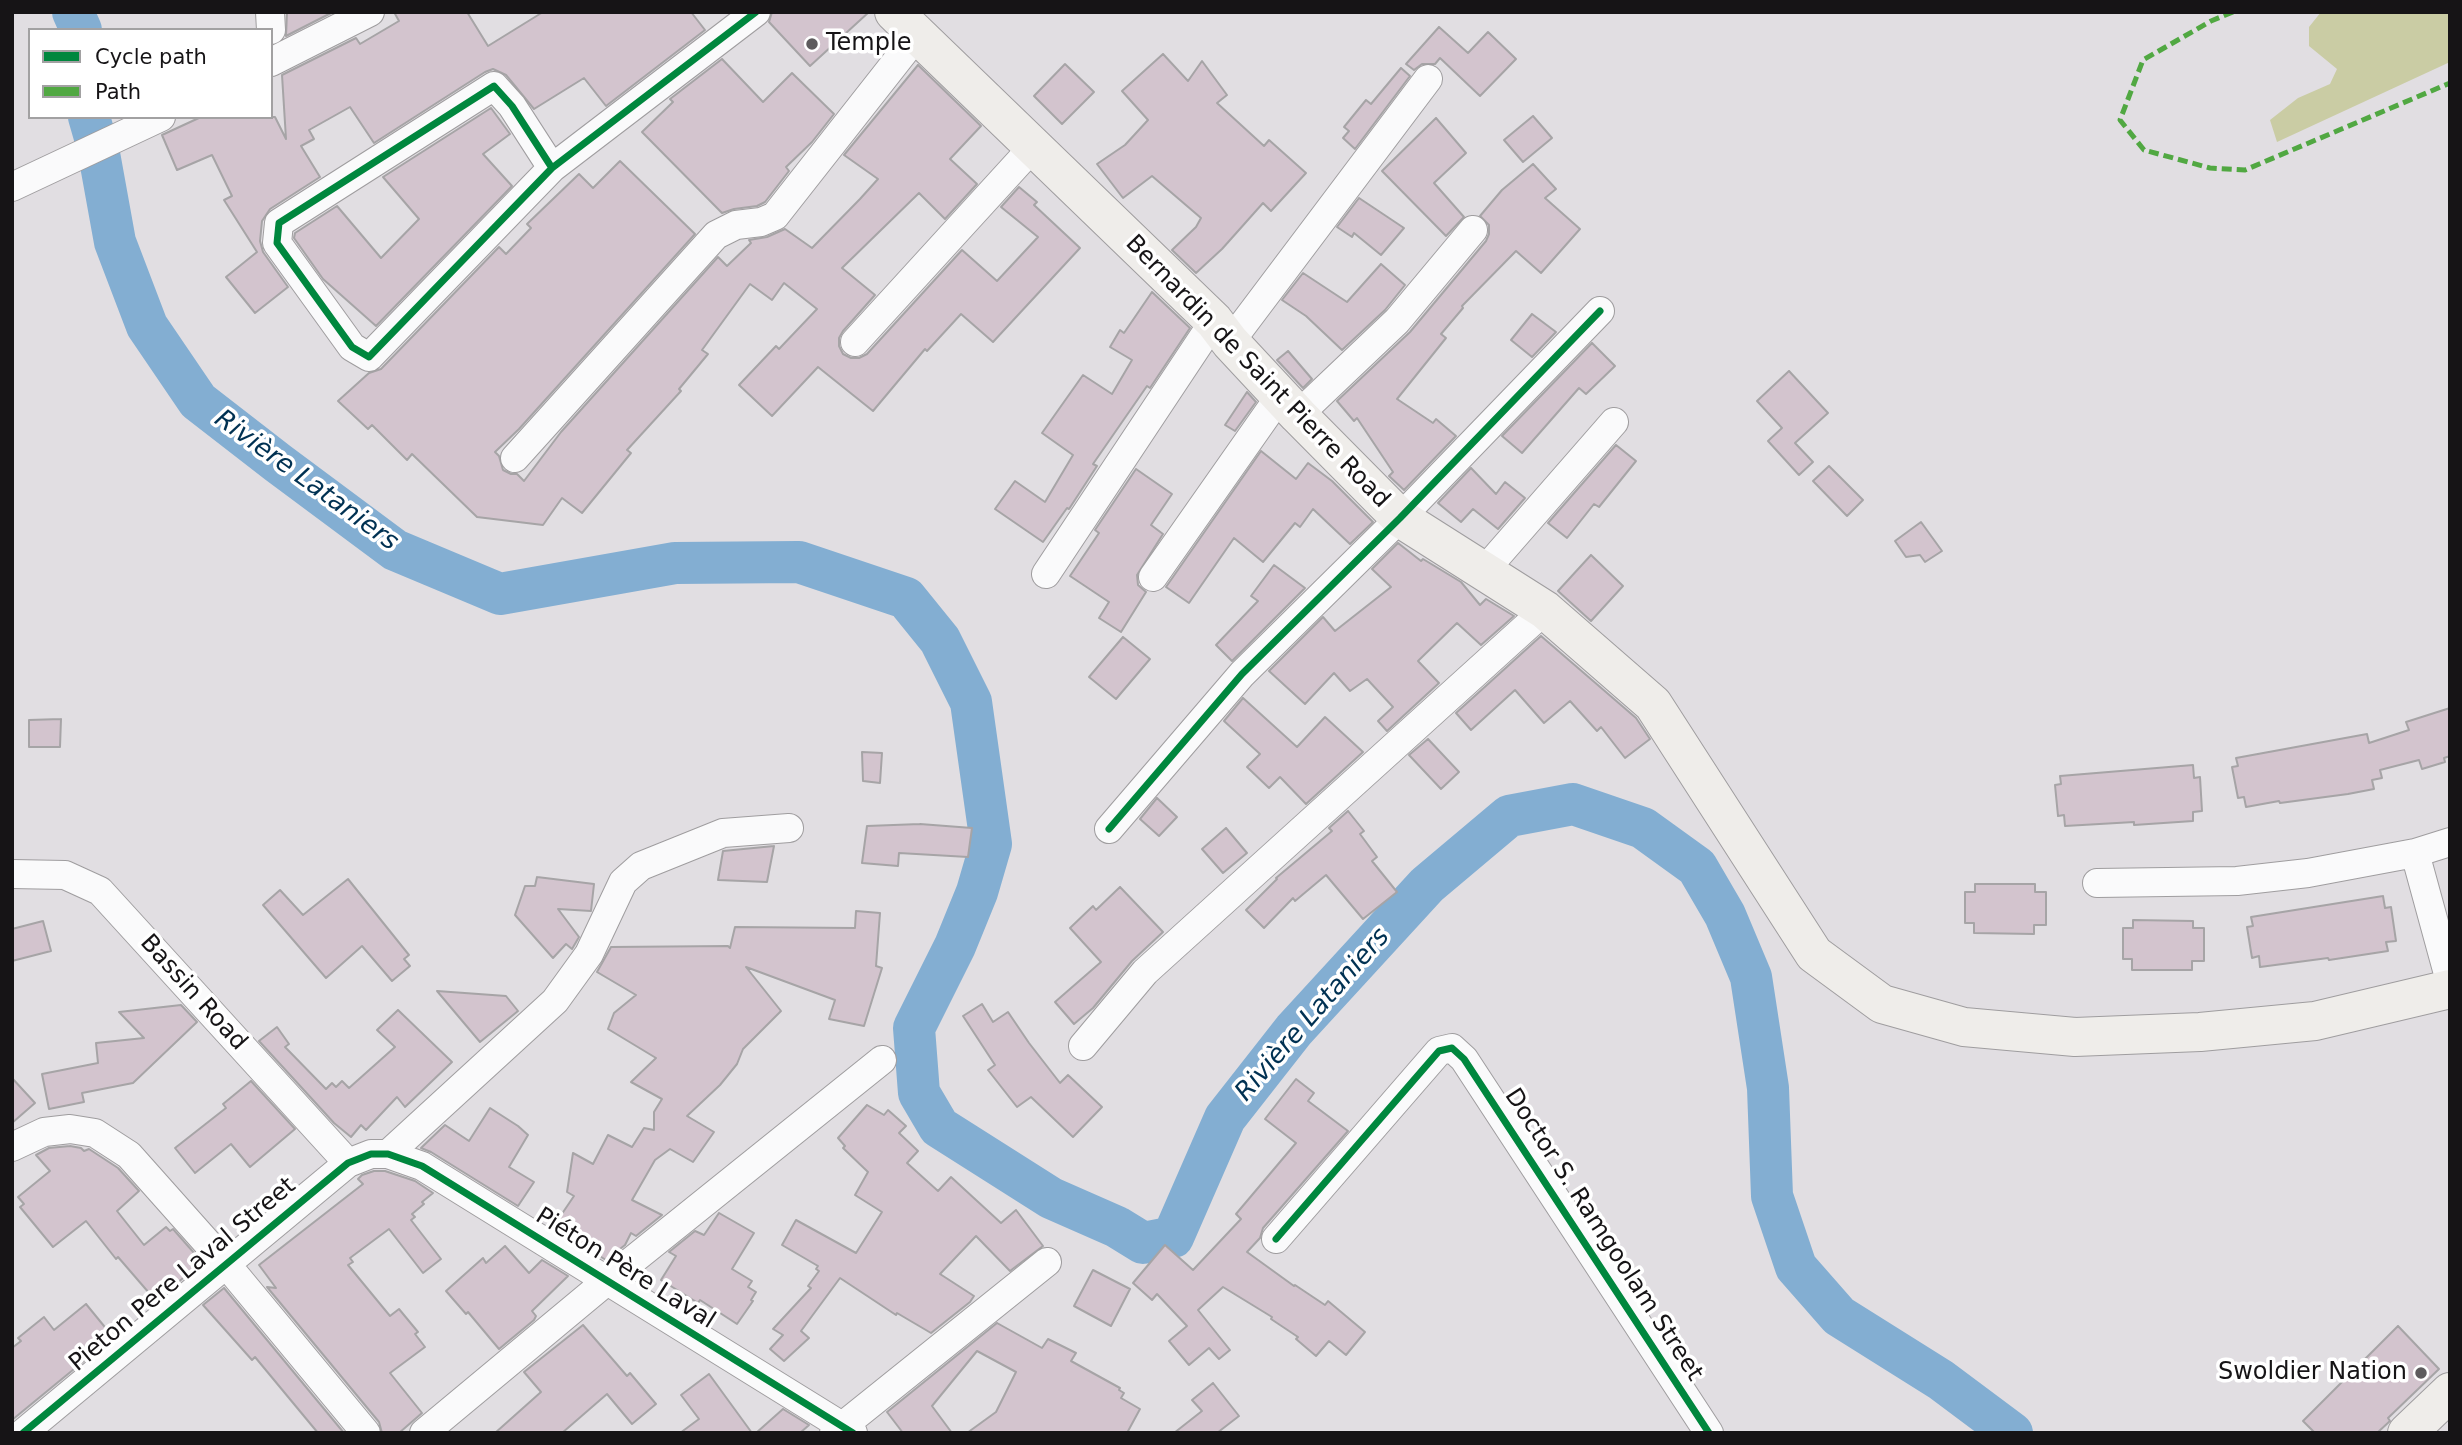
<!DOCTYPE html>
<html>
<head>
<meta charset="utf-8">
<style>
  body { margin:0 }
  #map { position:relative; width:2462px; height:1445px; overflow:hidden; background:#e1dee2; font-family:"DejaVu Sans",sans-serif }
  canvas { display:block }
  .frame { position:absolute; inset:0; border:14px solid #161416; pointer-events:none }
  .legend { position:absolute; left:28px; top:28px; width:245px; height:91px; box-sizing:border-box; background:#fff; border:2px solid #a2a1a2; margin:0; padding:9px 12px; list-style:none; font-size:21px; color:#161416 }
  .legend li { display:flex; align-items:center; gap:14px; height:35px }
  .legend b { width:35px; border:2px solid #a2a1a2 }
</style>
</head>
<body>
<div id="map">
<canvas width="2462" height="1445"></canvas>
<div class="frame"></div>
<ul class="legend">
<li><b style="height:9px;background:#00873e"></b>Cycle path</li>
<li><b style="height:9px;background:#51a842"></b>Path</li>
</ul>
</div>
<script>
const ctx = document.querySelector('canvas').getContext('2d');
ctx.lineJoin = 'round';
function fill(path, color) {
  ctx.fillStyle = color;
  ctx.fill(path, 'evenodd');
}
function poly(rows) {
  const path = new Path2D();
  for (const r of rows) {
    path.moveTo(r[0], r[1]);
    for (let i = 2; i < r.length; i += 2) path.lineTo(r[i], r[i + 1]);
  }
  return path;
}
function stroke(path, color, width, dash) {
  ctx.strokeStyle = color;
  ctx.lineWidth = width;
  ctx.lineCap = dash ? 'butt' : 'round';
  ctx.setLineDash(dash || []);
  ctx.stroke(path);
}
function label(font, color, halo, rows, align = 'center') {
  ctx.font = font + ' "DejaVu Sans",sans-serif';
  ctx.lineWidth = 7;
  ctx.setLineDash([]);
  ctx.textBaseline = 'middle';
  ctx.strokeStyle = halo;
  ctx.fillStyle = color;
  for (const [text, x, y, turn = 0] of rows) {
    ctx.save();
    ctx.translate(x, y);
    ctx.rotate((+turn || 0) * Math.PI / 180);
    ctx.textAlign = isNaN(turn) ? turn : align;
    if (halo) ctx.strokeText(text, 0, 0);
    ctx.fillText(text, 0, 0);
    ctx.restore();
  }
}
fill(poly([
  [2321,12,2450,12,2450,62,2277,142,2270,120,2298,98,2330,84,2337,69,2309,46,2309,27]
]), '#cacca4');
stroke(poly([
  [73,12,81,30],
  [89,117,98,148,115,242,147,326,198,401,278,463,395,550,500,594,675,563,799,562,906,598,940,640,971,702,991,844,977,892,955,946,914,1028,919,1093,939,1127,1051,1198,1117,1227,1143,1243,1173,1237,1225,1118,1294,1030,1427,885,1509,816,1573,804,1643,828,1697,867,1725,915,1751,977,1768,1088,1772,1196,1796,1267,1839,1316,1941,1380,2012,1433]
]), '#83aed2', 42);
const building = poly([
  [287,12,333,12,286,36,287,12],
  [394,12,467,12,488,46,543,12,691,12,705,30,606,106,584,78,534,109,506,75,493,69,485,72,374,143,350,107,309,130,314,139,301,146,320,177,270,209,262,221,260,241,263,252,288,287,255,313,226,277,257,252,224,200,232,196,212,155,177,170,162,135,201,117,275,117,286,139,282,75,356,38,360,44,399,21,394,12],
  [772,12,869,12,810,66,769,22,772,12],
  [1439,27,1468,53,1488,32,1516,59,1480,96,1440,58,1435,64,1422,64,1414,70,1406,64,1439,27],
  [1163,54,1188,81,1202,61,1227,95,1217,103,1264,146,1269,140,1306,173,1271,211,1263,203,1222,249,1196,273,1172,250,1196,227,1201,218,1152,176,1123,198,1097,164,1125,145,1148,120,1122,91,1163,54],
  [722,59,763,102,792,73,834,114,812,142,786,167,789,171,765,202,757,206,734,209,722,213,642,132,673,102,670,99,722,59],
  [1065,64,1094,92,1062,124,1034,96,1065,64],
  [918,65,981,126,950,159,977,184,945,219,919,193,842,268,875,295,843,331,839,338,839,346,843,354,851,358,859,358,867,354,962,250,997,281,1038,237,1001,207,1019,187,1037,202,1034,205,1080,248,993,342,961,314,927,351,925,349,873,411,818,367,772,416,739,385,776,346,779,349,817,309,784,283,772,300,750,284,702,350,708,354,679,389,681,391,627,450,631,453,582,513,562,498,543,525,477,517,412,454,407,460,372,425,368,429,338,401,369,373,381,369,499,247,506,254,531,228,527,224,579,174,593,188,620,161,695,234,519,429,495,452,499,456,503,470,511,474,517,474,524,481,561,432,718,257,727,266,751,243,749,240,767,237,785,229,812,248,860,199,878,179,844,155,918,65],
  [1401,68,1410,76,1355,149,1343,138,1349,131,1344,127,1366,100,1371,104,1401,68],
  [491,108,510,134,483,154,512,186,376,326,323,279,294,238,295,233,337,206,381,258,419,219,383,177,491,108],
  [1533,116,1552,138,1523,162,1504,140,1533,116],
  [1436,118,1466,153,1434,183,1464,217,1446,236,1382,171,1436,118],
  [1533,164,1556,189,1545,198,1580,229,1541,273,1516,251,1462,306,1463,308,1441,334,1446,338,1397,399,1433,423,1436,419,1456,436,1404,490,1389,476,1393,472,1357,418,1354,421,1337,401,1410,332,1486,241,1489,234,1489,225,1480,216,1502,190,1533,164],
  [1359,198,1404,228,1381,255,1354,233,1352,237,1337,227,1359,198],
  [1381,264,1405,285,1385,310,1342,350,1306,316,1282,300,1303,273,1347,302,1381,264],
  [1152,292,1190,328,1150,388,1147,386,1093,464,1097,466,1069,509,1067,508,1043,542,995,509,1015,481,1045,502,1073,455,1042,433,1083,375,1112,394,1132,360,1110,347,1120,330,1124,333,1152,292],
  [1532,314,1556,332,1532,357,1511,340,1532,314],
  [1592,343,1615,366,1586,394,1579,388,1522,453,1502,436,1592,343],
  [1288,351,1312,379,1303,388,1277,360,1288,351],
  [1789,371,1828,413,1795,443,1813,462,1799,475,1768,441,1782,428,1757,401,1789,371],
  [1247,392,1256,402,1235,431,1225,425,1247,392],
  [1616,445,1636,461,1599,507,1594,504,1567,538,1548,523,1616,445],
  [1261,451,1296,479,1308,463,1332,481,1373,522,1350,544,1313,509,1300,527,1295,523,1263,562,1234,538,1189,603,1166,587,1261,451],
  [1829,466,1863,500,1847,516,1813,481,1829,466],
  [1471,468,1496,494,1505,482,1525,498,1498,529,1473,509,1461,522,1438,503,1471,468],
  [1136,469,1172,494,1151,525,1163,534,1137,575,1138,585,1146,592,1121,632,1099,618,1109,602,1070,576,1099,533,1095,530,1136,469],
  [1921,522,1942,551,1925,562,1920,555,1906,557,1895,541,1921,522],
  [1398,543,1421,561,1423,559,1461,582,1480,605,1486,599,1514,616,1481,645,1457,623,1418,661,1439,683,1387,731,1378,721,1393,707,1367,679,1350,691,1334,673,1305,704,1269,671,1323,617,1335,631,1391,587,1372,569,1398,543],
  [1591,555,1623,586,1591,621,1558,591,1591,555],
  [1274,565,1305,588,1232,661,1216,645,1258,601,1251,596,1274,565],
  [1541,636,1636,718,1650,739,1625,758,1601,727,1597,731,1570,701,1544,723,1515,690,1471,730,1456,713,1541,636],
  [1123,637,1150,659,1116,699,1089,677,1123,637],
  [1243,698,1297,747,1325,717,1363,752,1306,804,1280,777,1269,788,1247,767,1260,754,1224,721,1243,698],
  [2450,708,2450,756,2444,758,2445,762,2422,769,2419,760,2380,770,2382,778,2372,780,2374,789,2348,794,2280,803,2279,801,2246,807,2244,797,2238,798,2232,767,2238,766,2236,758,2367,734,2369,743,2409,730,2406,722,2450,708],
  [61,719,60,747,29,747,29,720,61,719],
  [1428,739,1459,772,1441,789,1409,755,1428,739],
  [862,752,882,753,880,783,863,781,862,752],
  [2193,765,2194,778,2200,777,2202,811,2193,812,2193,821,2134,825,2134,822,2065,826,2064,815,2058,816,2055,785,2061,784,2060,776,2193,765],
  [1157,798,1177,817,1159,836,1140,819,1157,798],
  [1348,811,1364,831,1360,834,1377,857,1372,861,1397,892,1363,919,1326,875,1295,901,1293,898,1264,928,1246,910,1277,879,1276,878,1332,831,1329,828,1348,811],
  [920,824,972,828,968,857,899,853,898,866,862,863,867,826,920,824],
  [1226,828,1247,853,1223,873,1202,849,1226,828],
  [774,846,767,882,718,880,723,851,774,846],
  [537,877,594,884,591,911,558,909,579,937,572,949,566,944,553,958,515,915,525,886,535,886,537,877],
  [348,879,409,955,404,959,410,966,392,981,362,946,326,978,263,905,280,890,303,915,348,879],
  [1975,884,2035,884,2035,892,2046,892,2046,925,2034,925,2034,934,1974,933,1974,923,1965,923,1965,892,1975,892,1975,884],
  [1120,887,1163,932,1132,961,1093,1008,1074,1024,1055,1002,1101,962,1070,928,1093,906,1096,910,1120,887],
  [2383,896,2385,908,2391,907,2396,941,2386,942,2388,951,2329,960,2328,958,2260,967,2259,956,2252,958,2247,927,2253,926,2251,917,2383,896],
  [856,911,880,913,876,966,882,968,864,1026,829,1019,835,1000,746,967,781,1011,743,1049,737,1064,720,1085,687,1116,714,1132,693,1162,670,1149,655,1160,632,1200,662,1215,636,1236,631,1233,625,1245,606,1260,553,1227,574,1196,567,1192,573,1153,593,1164,608,1135,632,1147,644,1128,654,1130,654,1112,662,1099,631,1082,656,1058,608,1029,614,1013,636,995,597,972,611,947,728,946,730,948,735,927,855,928,856,911],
  [2133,920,2193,921,2193,928,2204,928,2204,961,2192,961,2192,970,2132,970,2132,959,2123,959,2123,928,2133,928,2133,920],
  [43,921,51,951,12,961,12,929,43,921],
  [437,991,506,996,518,1011,480,1042,437,991],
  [982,1004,993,1022,1008,1012,1029,1043,1060,1083,1068,1075,1102,1107,1073,1137,1031,1097,1017,1107,988,1070,995,1065,963,1016,982,1004],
  [181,1005,197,1022,133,1083,82,1093,84,1102,49,1109,42,1074,98,1063,96,1043,144,1038,119,1012,181,1005],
  [398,1010,452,1062,405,1107,397,1097,366,1130,361,1125,351,1137,334,1123,259,1041,277,1027,289,1044,285,1047,326,1089,332,1083,336,1087,342,1081,349,1088,395,1047,377,1030,398,1010],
  [12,1078,35,1103,12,1123,12,1078],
  [1296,1079,1314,1093,1308,1101,1348,1131,1263,1228,1260,1238,1247,1252,1294,1286,1295,1285,1325,1305,1328,1301,1365,1332,1346,1355,1329,1341,1316,1356,1296,1339,1298,1337,1271,1319,1272,1317,1223,1287,1198,1310,1230,1350,1219,1359,1209,1348,1189,1365,1169,1341,1187,1326,1157,1294,1152,1300,1133,1283,1165,1245,1193,1270,1241,1219,1236,1214,1296,1143,1265,1119,1296,1079],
  [251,1081,295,1129,250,1167,231,1144,195,1173,175,1148,226,1108,223,1104,251,1081],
  [867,1105,884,1115,888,1110,906,1126,899,1133,918,1151,907,1163,938,1191,951,1177,1001,1223,1016,1210,1043,1246,1010,1271,976,1236,940,1274,974,1296,970,1302,931,1333,897,1313,896,1315,840,1278,801,1331,809,1338,784,1361,770,1349,783,1335,773,1329,811,1288,808,1286,819,1271,816,1269,818,1266,782,1245,796,1220,856,1253,882,1212,855,1195,868,1172,843,1148,845,1146,838,1138,867,1105],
  [490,1108,518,1126,528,1135,509,1167,534,1182,518,1206,431,1152,421,1148,445,1125,469,1141,490,1108],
  [70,1146,81,1148,84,1151,89,1149,118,1168,139,1191,117,1211,144,1245,166,1227,170,1231,173,1229,202,1262,156,1301,118,1257,116,1259,86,1221,53,1247,20,1207,24,1204,18,1197,50,1171,36,1155,49,1148,70,1146],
  [374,1171,385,1171,415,1181,433,1193,422,1202,424,1204,412,1214,415,1217,411,1220,441,1259,423,1273,389,1229,350,1258,353,1262,348,1265,390,1316,399,1309,418,1332,415,1334,425,1347,390,1373,422,1413,399,1433,382,1433,379,1422,267,1287,276,1288,259,1265,363,1184,358,1179,362,1175,374,1171],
  [719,1213,754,1233,732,1269,752,1281,748,1287,756,1292,751,1300,753,1301,737,1324,700,1300,698,1303,661,1280,676,1256,669,1252,695,1231,704,1235,719,1213],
  [505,1246,529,1273,542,1260,568,1276,532,1311,536,1316,534,1320,499,1349,468,1312,466,1314,446,1291,483,1258,486,1263,505,1246],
  [1093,1270,1130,1289,1111,1326,1074,1306,1093,1270],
  [224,1288,344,1433,318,1433,255,1357,252,1360,203,1305,224,1288],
  [86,1304,113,1337,12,1420,12,1348,21,1341,18,1338,44,1317,54,1330,86,1304],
  [997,1323,1042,1348,1048,1339,1076,1353,1071,1361,1120,1388,1119,1390,1124,1393,1121,1398,1140,1409,1127,1433,967,1433,996,1412,1016,1372,977,1351,932,1406,952,1433,903,1433,887,1412,997,1323],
  [583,1325,627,1376,630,1373,656,1404,632,1424,607,1394,562,1433,495,1433,541,1392,524,1372,583,1325],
  [2398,1326,2439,1369,2388,1418,2390,1421,2377,1433,2315,1433,2303,1421,2398,1326],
  [709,1374,752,1433,680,1433,699,1419,681,1395,709,1374],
  [1213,1383,1239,1416,1217,1433,1174,1433,1202,1411,1192,1400,1213,1383],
  [783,1409,809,1425,800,1433,756,1433,783,1409]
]);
fill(building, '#d3c4ce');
stroke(building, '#a6a4a6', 2);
const minor = poly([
  [270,12,271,30],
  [271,62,370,12],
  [552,168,512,106,494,86,279,223,277,243,352,347,369,357,552,168,756,12],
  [12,187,161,117],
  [855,342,1033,147],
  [1230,342,1428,79],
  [1298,415,1397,321,1473,230],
  [515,458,716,235,736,225,761,222,775,216,918,34],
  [1484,571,1614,422],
  [1046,574,1214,321],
  [1153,577,1280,396],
  [1109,829,1242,674,1400,518,1600,311],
  [2415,853,2450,981],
  [12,874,65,875,100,891,348,1163],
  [2097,883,2237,881,2308,873,2415,853,2450,842],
  [1083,1046,1145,972,1545,610],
  [12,1147,44,1132,70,1129,95,1133,129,1155,226,1264,366,1433],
  [388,1154,555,1001,589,954,623,882,641,866,723,833,789,828],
  [1276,1239,1439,1051,1452,1048,1464,1059,1709,1433],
  [23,1433,348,1163,371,1154,388,1154,422,1166,853,1433],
  [424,1433,608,1280,882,1060],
  [834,1433,1047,1262]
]);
const secondary = poly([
  [894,12,1214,321,1230,342,1298,415,1400,518,1545,610,1653,704,1814,954,1882,1004,1964,1027,2075,1037,2200,1032,2315,1021,2450,989],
  [2407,1433,2450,1392]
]);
stroke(minor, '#9f9d9f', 30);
stroke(secondary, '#9f9d9f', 40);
stroke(minor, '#fafafb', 28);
stroke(secondary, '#efedea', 38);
stroke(poly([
  [2233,12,2211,21,2143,60,2120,120,2144,150,2210,168,2245,170,2450,83]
]), '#51a842', 5, [10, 5]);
stroke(poly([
  [552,168,512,106,494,86,279,223,277,243,352,347,369,357,552,168,756,12],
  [1109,829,1242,674,1400,518,1600,311],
  [1276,1239,1439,1051,1452,1048,1464,1059,1709,1433],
  [23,1433,348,1163,371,1154,388,1154,422,1166,853,1433]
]), '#00873e', 7);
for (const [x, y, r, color] of [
  [812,44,7,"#5d5b5d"],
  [2421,1373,7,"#5d5b5d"]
]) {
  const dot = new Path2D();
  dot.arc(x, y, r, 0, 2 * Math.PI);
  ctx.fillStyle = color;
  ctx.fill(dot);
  stroke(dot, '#fff', 2.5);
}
label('24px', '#161416', '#fff', [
  ["Temple",826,44],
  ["Swoldier Nation",2407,1373,"right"]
], 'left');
label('24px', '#161416', '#fff', [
  ["Bernardin de Saint Pierre Road",1257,372,46],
  ["Bassin Road",193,993,48],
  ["Doctor S. Ramgoolam Street",1603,1235,57],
  ["Piéton Père Laval",625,1269,32],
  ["Pieton Pere Laval Street",183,1275,-40]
]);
label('italic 26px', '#003152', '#fff', [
  ["Rivière Lataniers",306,481,36],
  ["Rivière Lataniers",1313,1015,-49]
]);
</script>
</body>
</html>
